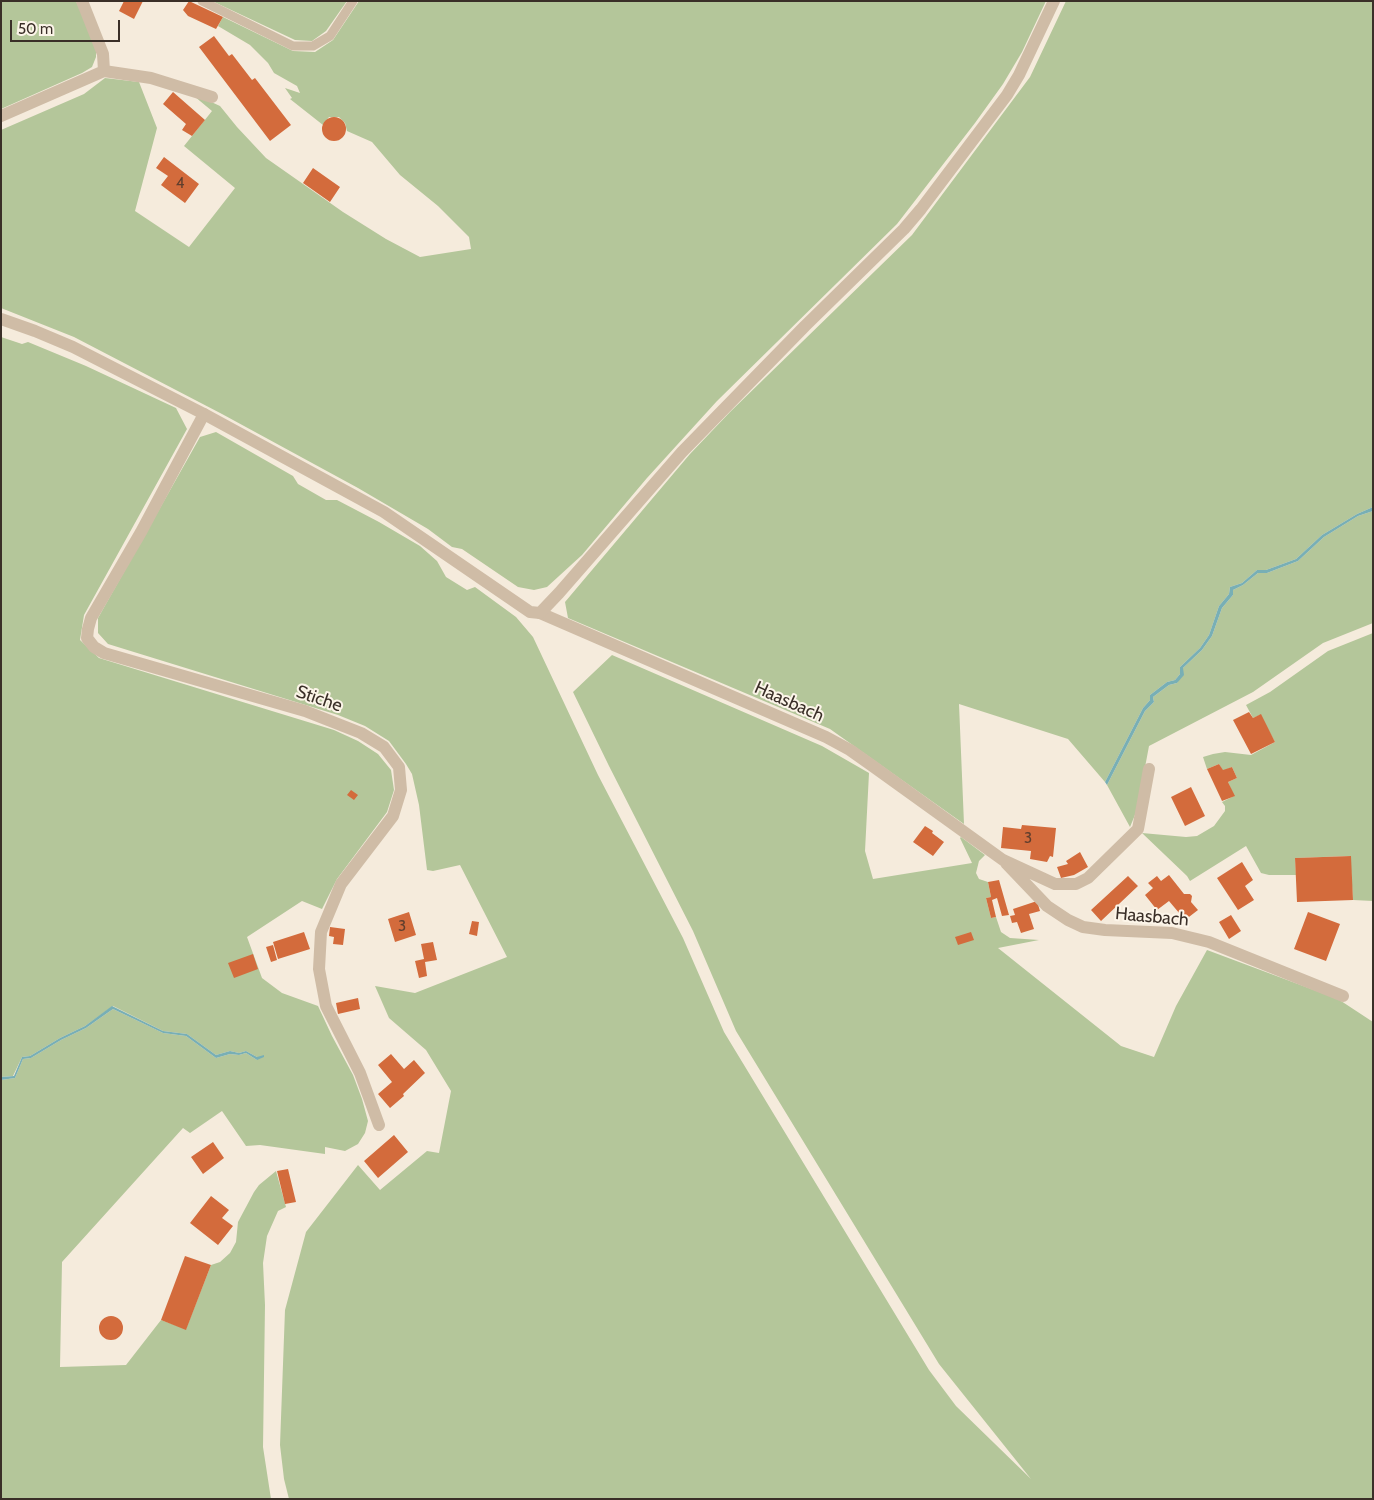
<!DOCTYPE html>
<html>
<head>
<meta charset="utf-8">
<style>
  body { margin:0 }
  #map { position:relative; width:1374px; height:1500px; overflow:hidden; background:#f5ebdc; font-family:Cabin,sans-serif }
  canvas { display:block }
  .frame { position:absolute; inset:0; border:2px solid #3a2f28; pointer-events:none }
  .scale { position:absolute; left:10px; top:20px; width:110px; height:22px; box-sizing:border-box; border:2px solid #3a2f28; border-top:0; padding-left:6px; font-size:15px; line-height:18px; white-space:nowrap; color:#3a2f28; -webkit-text-stroke:4px #fcf5e9; paint-order:stroke }
</style>
</head>
<body>
<div id="map">
<canvas width="1374" height="1500"></canvas>
<div class="frame"></div>
<div class="scale">50 m</div>
</div>
<script>
const ctx = document.querySelector('canvas').getContext('2d');
ctx.lineJoin = 'round';
function fill(path, color) {
  ctx.fillStyle = color;
  ctx.fill(path, 'evenodd');
}
function poly(rows) {
  const path = new Path2D();
  for (const r of rows) {
    if (r.length === 3) {
      path.moveTo(r[0] + r[2], r[1]);
      path.arc(r[0], r[1], r[2], 0, 2 * Math.PI);
      continue;
    }
    path.moveTo(r[0], r[1]);
    for (let i = 2; i < r.length; i += 2) path.lineTo(r[i], r[i + 1]);
  }
  return path;
}
function stroke(path, color, width, dash) {
  ctx.strokeStyle = color;
  ctx.lineWidth = width;
  ctx.lineCap = dash ? 'butt' : 'round';
  ctx.setLineDash(dash || []);
  ctx.stroke(path);
}
function label(font, color, halo, rows, align = 'center') {
  ctx.font = font + ' Cabin,sans-serif';
  ctx.lineWidth = 4;
  ctx.setLineDash([]);
  ctx.textBaseline = 'middle';
  ctx.strokeStyle = halo;
  ctx.fillStyle = color;
  for (const [text, x, y, turn = 0] of rows) {
    ctx.save();
    ctx.translate(x, y);
    ctx.rotate((+turn || 0) * Math.PI / 180);
    ctx.textAlign = isNaN(turn) ? turn : align;
    if (halo) ctx.strokeText(text, 0, 0);
    ctx.fillText(text, 0, 0);
    ctx.restore();
  }
}
fill(poly([
  [1,1,76,1,96,46,96,57,92,67,82,73,1,109],
  [212,1,347,1,326,31,312,41,295,40],
  [359,1,1046,1,1022,52,1003,84,975,123,897,224,717,401,647,478,582,555,547,587,534,590,518,587,462,549,452,547,428,529,358,488,222,414,74,337,1,308,1,130,84,94,105,78,139,82,157,128,135,211,189,247,235,188,184,146,212,111,194,96,207,100,220,106,237,127,266,158,343,212,386,239,420,257,471,249,469,237,438,206,400,175,372,142,347,131,345,123,339,117,329,117,323,125,290,99,292,98,285,88,300,93,297,86,274,73,268,63,250,45,218,26,223,17,293,51,315,52,333,40],
  [1066,1,1373,1,1373,507,1357,514,1322,535,1296,559,1266,570,1257,570,1242,583,1230,587,1229,594,1219,606,1209,635,1200,648,1180,667,1180,674,1175,680,1167,682,1150,695,1150,700,1143,708,1105,782,1068,739,959,704,964,824,830,729,568,618,565,602,690,454,730,412,912,235,1030,77],
  [1,337,22,344,28,342,86,366,176,408,187,429,84,615,80,640,99,658,334,730,358,741,378,754,391,770,394,790,387,812,337,879,322,909,302,901,247,937,262,978,282,993,318,1006,332,1036,353,1075,362,1099,368,1121,365,1133,358,1144,345,1151,325,1147,325,1154,260,1145,246,1146,222,1111,190,1133,183,1128,62,1262,60,1367,126,1365,161,1320,186,1329,211,1265,220,1262,230,1253,236,1242,238,1222,254,1192,259,1185,276,1171,286,1207,278,1211,267,1236,263,1263,265,1305,263,1447,271,1499,1,1499,1,1080,15,1078,23,1059,31,1058,61,1040,86,1028,113,1009,163,1033,186,1036,216,1058,230,1054,239,1055,246,1053,257,1060,257,1057,246,1051,239,1053,230,1051,216,1055,187,1034,163,1031,113,1006,85,1026,60,1038,30,1056,22,1057,13,1076,1,1077],
  [216,432,293,476,298,484,326,500,337,500,379,522,420,546,437,561,446,577,467,590,475,587,516,617,533,637,598,775,683,938,724,1032,929,1370,956,1406,1031,1479,939,1364,736,1031,693,931,609,766,573,692,612,655,822,746,869,773,865,851,873,879,972,863,960,838,961,837,985,855,979,861,976,873,979,879,988,882,991,897,986,898,991,918,996,917,1001,932,1010,938,1039,940,998,948,1121,1046,1154,1057,1176,1006,1207,950,1338,999,1373,1022,1373,1499,289,1499,284,1479,280,1445,285,1310,306,1232,358,1165,380,1190,427,1151,439,1153,451,1091,426,1050,389,1018,375,986,415,993,507,957,460,865,433,871,427,870,419,805,412,774,406,764,389,741,365,726,338,715,108,644,98,633,98,618,200,437],
  [1373,511,1373,623,1323,643,1253,692,1149,746,1137,810,1130,827,1107,785,1145,711,1154,702,1153,697,1169,685,1177,683,1183,668,1202,650,1212,636,1222,608,1233,595,1233,590,1243,585,1258,573,1267,573,1298,561,1324,537,1358,516],
  [1373,633,1373,901,1353,900,1350,856,1295,858,1296,875,1269,875,1261,873,1246,846,1190,881,1187,876,1142,833,1186,837,1197,836,1214,826,1225,811,1225,806,1222,802,1234,796,1228,782,1237,778,1232,767,1223,771,1219,764,1207,769,1203,757,1213,754,1225,752,1251,755,1275,742,1260,715,1253,718,1246,705,1270,692,1328,651]
]), '#b4c69a');
fill(poly([
  [1373,507,1373,511,1358,516,1324,537,1298,561,1267,573,1258,573,1243,585,1233,590,1233,595,1222,608,1212,636,1202,650,1183,668,1184,675,1177,683,1169,685,1153,697,1154,702,1145,711,1107,785,1105,782,1143,708,1150,700,1150,695,1167,682,1175,680,1180,674,1180,667,1200,648,1209,635,1219,606,1229,594,1230,587,1242,583,1257,570,1266,570,1296,559,1322,535,1357,514],
  [112,1006,163,1031,187,1034,216,1055,230,1051,239,1053,246,1051,257,1057,264,1055,264,1057,257,1060,246,1053,239,1055,230,1054,216,1058,186,1036,163,1033,113,1009,86,1028,61,1040,31,1058,23,1059,15,1078,1,1080,1,1077,14,1076,22,1057,30,1056,60,1038,85,1026]
]), '#78afb5');
fill(poly([
  [124,1,143,1,134,19,119,11],
  [189,1,223,17,216,29,188,16,183,10],
  [214,36,229,56,232,54,252,80,255,78,291,125,270,141,199,47],
  [173,92,205,120,192,136,182,130,186,124,163,104],
  [334,129,12],
  [164,157,199,184,185,203,161,185,168,176,156,168],
  [313,168,340,187,330,202,303,183],
  [1249,712,1253,718,1261,714,1275,742,1251,754,1233,720],
  [1219,764,1223,770,1232,767,1237,778,1228,782,1235,796,1222,801,1207,769],
  [1191,787,1205,816,1185,826,1171,797],
  [351,790,358,795,354,800,347,795],
  [1022,825,1056,828,1053,857,1050,856,1047,862,1030,859,1031,851,1001,848,1003,827,1021,829],
  [925,826,933,831,932,833,944,842,933,856,913,842],
  [1080,852,1088,867,1074,875,1061,878,1057,867,1068,864,1066,861],
  [1351,856,1353,900,1297,902,1295,858],
  [1242,862,1253,880,1245,886,1254,900,1238,910,1217,878],
  [1169,875,1184,894,1190,894,1192,896,1191,902,1198,910,1185,920,1169,901,1157,910,1145,895,1153,888,1148,883,1157,876,1161,881],
  [1128,876,1138,886,1101,921,1091,910],
  [999,880,1009,915,1002,916,997,898,992,900,996,917,991,918,986,898,991,897,988,882],
  [1037,901,1040,911,1029,914,1034,929,1021,933,1017,922,1012,923,1010,916,1015,915,1013,909],
  [409,912,416,935,395,942,388,919],
  [1308,912,1340,924,1326,961,1294,949],
  [1231,915,1241,931,1229,939,1219,922],
  [472,921,479,922,477,936,469,934],
  [330,927,345,929,343,945,333,944,334,937,329,936],
  [304,932,310,949,278,959,273,942],
  [971,932,974,940,958,945,955,937],
  [433,942,437,960,425,962,427,976,419,978,415,961,424,959,421,944],
  [273,945,277,960,271,962,266,947],
  [253,954,258,969,234,978,228,963],
  [358,998,360,1009,338,1014,336,1003],
  [391,1054,404,1069,414,1060,425,1073,403,1094,404,1096,390,1108,378,1094,392,1082,378,1065],
  [394,1135,408,1152,378,1178,364,1161],
  [213,1142,224,1158,203,1174,191,1157],
  [288,1169,296,1202,285,1204,277,1171],
  [211,1196,229,1210,222,1218,233,1226,218,1245,190,1223],
  [185,1256,211,1265,186,1330,161,1320],
  [111,1328,12]
]), '#d36b3c');
stroke(poly([
  [202,1,293,46,313,46,330,36,353,1]
]), '#cfbca6', 9);
stroke(poly([
  [82,1,103,54,104,71],
  [1,116,104,71,151,78,212,97],
  [204,414,141,532,91,618,88,629,87,638,94,647,104,653,305,711,361,733,384,747,399,767,401,790,393,816,341,884,321,932,319,969,326,1006,360,1073,379,1125],
  [540,613,826,737,850,750,874,767,1003,860,1055,884,1076,884,1088,878,1138,829,1149,769],
  [1006,863,1047,906,1068,920,1083,927,1105,930,1172,933,1209,942,1343,996]
]), '#cfbca6', 12);
stroke(poly([
  [1,319,35,331,73,347,204,414,384,512,530,612,540,613,559,593,682,452,805,326,904,229,921,209,1007,95,1019,75,1054,1]
]), '#cfbca6', 12);
label('15px', '#603e2d', null, [
  ["4",180,184],
  ["3",1028,839],
  ["3",402,927]
]);
label('18px', '#3a2f28', '#fcf5e9', [
  ["Stiche",319,699,19],
  ["Haasbach",789,702,24],
  ["Haasbach",1152,917,5]
]);
</script>
</body>
</html>
